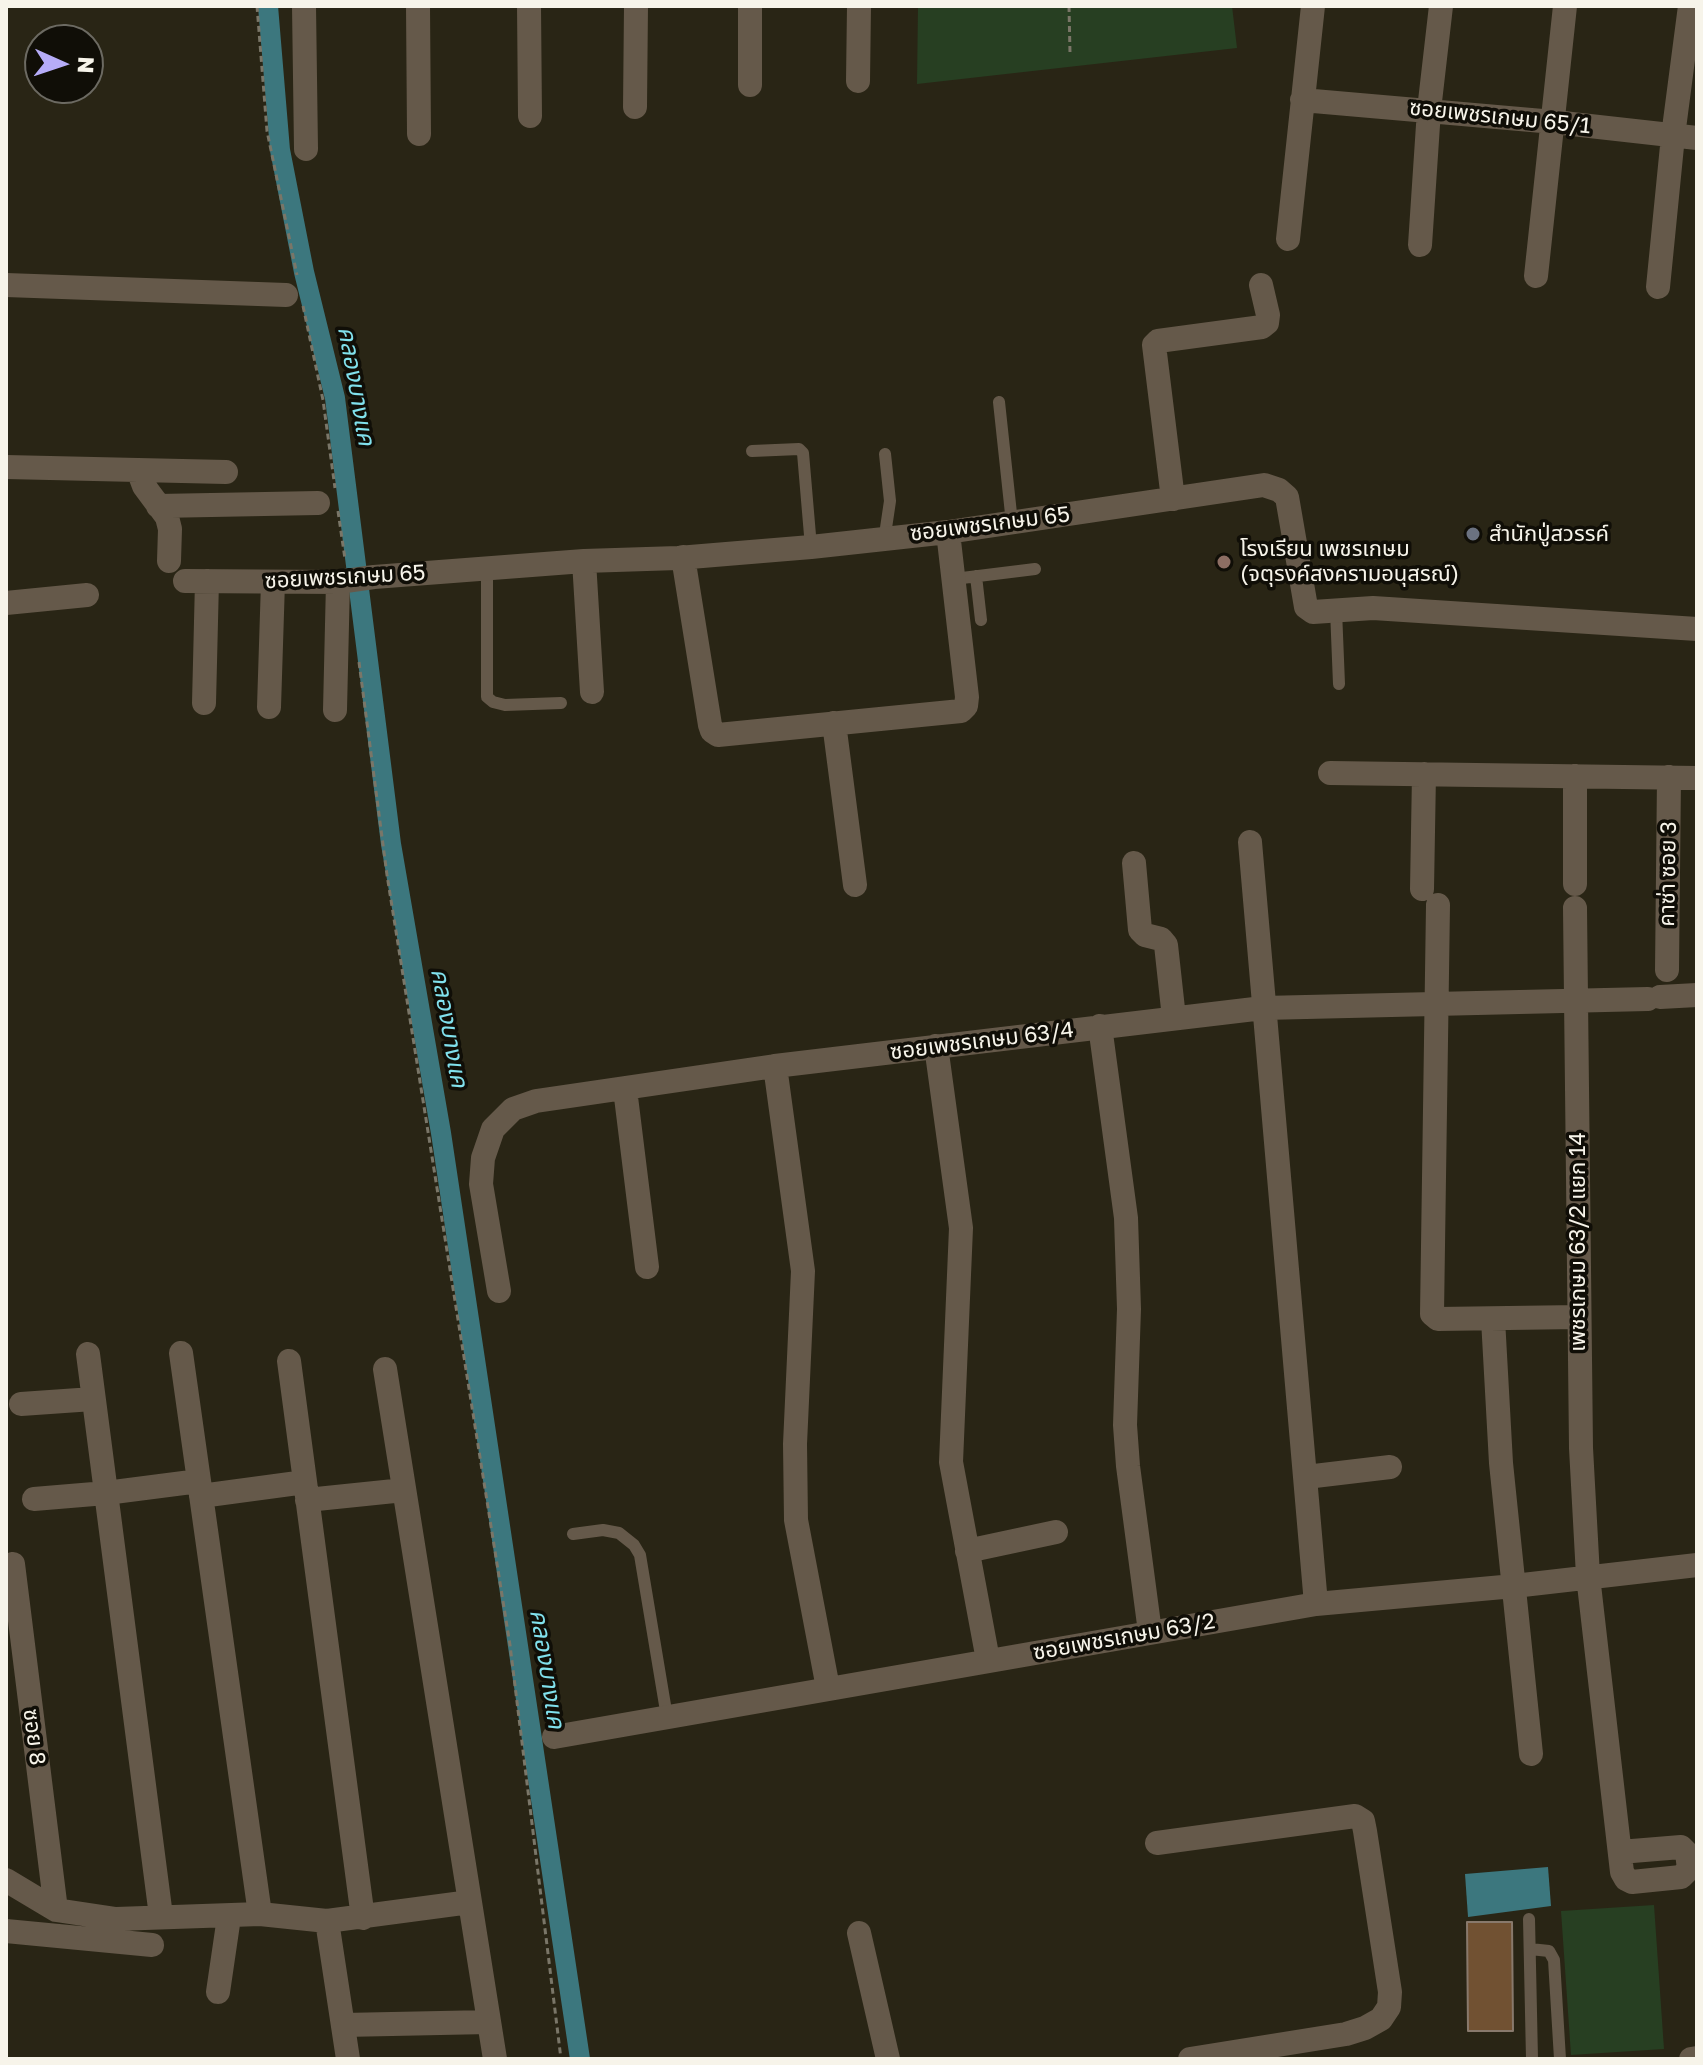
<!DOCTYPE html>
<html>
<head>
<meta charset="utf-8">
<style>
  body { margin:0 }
  #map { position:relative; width:1703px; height:2065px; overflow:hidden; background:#292515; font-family:"Golos Text",sans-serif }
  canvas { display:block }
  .frame { position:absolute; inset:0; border:8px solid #f7f4ea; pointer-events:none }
  .north { position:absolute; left:24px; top:24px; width:80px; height:80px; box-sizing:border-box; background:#100e07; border:2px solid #6c6a62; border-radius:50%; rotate:93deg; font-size:22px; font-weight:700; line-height:32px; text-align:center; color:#f7f4ea }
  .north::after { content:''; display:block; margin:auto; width:28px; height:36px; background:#b6acf8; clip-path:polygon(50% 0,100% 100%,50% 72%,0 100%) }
</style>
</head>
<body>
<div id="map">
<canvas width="1703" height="2065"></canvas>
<div class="frame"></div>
<div class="north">N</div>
</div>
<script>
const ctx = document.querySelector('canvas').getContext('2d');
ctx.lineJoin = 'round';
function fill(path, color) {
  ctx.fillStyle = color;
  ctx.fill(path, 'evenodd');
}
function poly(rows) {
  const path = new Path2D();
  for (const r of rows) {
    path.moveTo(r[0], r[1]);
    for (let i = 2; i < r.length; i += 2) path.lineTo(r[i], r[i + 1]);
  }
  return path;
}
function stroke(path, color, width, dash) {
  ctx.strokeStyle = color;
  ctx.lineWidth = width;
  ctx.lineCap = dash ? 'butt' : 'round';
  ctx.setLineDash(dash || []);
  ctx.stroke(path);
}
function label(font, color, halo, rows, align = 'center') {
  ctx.font = font + ' "Golos Text","Noto Sans Thai",sans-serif';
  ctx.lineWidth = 7;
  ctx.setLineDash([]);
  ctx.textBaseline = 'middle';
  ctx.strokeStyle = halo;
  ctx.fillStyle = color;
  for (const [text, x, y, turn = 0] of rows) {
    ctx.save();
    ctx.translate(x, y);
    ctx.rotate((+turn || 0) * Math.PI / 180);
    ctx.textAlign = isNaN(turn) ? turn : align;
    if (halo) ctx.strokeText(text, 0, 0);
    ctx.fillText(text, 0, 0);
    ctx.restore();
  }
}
fill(poly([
  [918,6,1232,6,1237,48,917,84],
  [1654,1905,1664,2049,1571,2055,1561,1911]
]), '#273f22');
fill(poly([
  [1548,1867,1551,1906,1468,1917,1465,1874]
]), '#3c777e');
stroke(poly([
  [268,6,280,150,304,272,335,398,391,844,441,1133,580,2059]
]), '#3c777e', 20);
const building = poly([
  [1467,1922,1512,1922,1513,2031,1468,2031,1467,1922]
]);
fill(building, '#715132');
stroke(building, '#88796c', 2);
stroke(poly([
  [257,6,267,131,297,275],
  [1069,6,1070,53],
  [303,306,323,400,335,488],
  [338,511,345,559],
  [359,662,387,875,510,1645,561,2059]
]), '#7a7668', 3, [6, 4]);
stroke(poly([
  [999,402,1012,523],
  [752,451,799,449,803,453,811,547],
  [885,454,890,501,886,528,889,537],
  [487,568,487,697,493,702,505,705,561,703],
  [976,576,981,620],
  [954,579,1035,569],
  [1336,610,1339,684],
  [573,1534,603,1530,619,1533,634,1545,640,1555,667,1717],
  [1529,1919,1532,2059],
  [1530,1949,1549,1951,1554,1960,1560,2059]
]), '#65594a', 12);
stroke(poly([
  [304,6,306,149],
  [418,6,419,134],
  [529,6,530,116],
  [750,6,750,85],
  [858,81,859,6],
  [1302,100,1554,122,1697,138],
  [635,107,636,6],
  [1288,239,1313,6],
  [1420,245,1429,110,1441,6],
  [1536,276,1565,6],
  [6,285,286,295],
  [1658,287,1673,136,1690,6],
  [6,467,226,472],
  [138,470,144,486,167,517,170,529,169,561],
  [1173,499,1154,345,1158,341,1262,327,1267,323,1268,315,1261,285],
  [158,506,318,503],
  [683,557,710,725,712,731,718,735,961,711,966,706,967,697,948,532],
  [584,561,592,692],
  [185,581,338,582,374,577,584,561,678,558,811,547,948,532,1264,485,1279,490,1287,497,1306,607,1313,612,1373,608,1697,629],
  [6,603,87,595],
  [204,703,207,581],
  [269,707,273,582],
  [335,710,338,582],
  [834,723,855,885],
  [1330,773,1697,778],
  [1250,842,1316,1604],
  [1134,863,1140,930,1145,935,1161,939,1166,945,1174,1018],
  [1575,884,1575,776],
  [1422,889,1424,774],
  [1438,905,1432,1314,1438,1319,1578,1317],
  [1575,908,1581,1448,1588,1576,1622,1872,1626,1879,1632,1882,1681,1877,1689,1869,1687,1853,1681,1847,1620,1852],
  [1667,970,1669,777],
  [1660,997,1697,995],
  [1100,1026,1126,1218,1129,1309,1125,1425,1128,1466,1150,1632],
  [936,1046,961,1228,951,1462,988,1660],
  [775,1066,803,1271,795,1444,796,1520,828,1688],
  [625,1089,647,1267],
  [499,1291,481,1184,483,1158,493,1129,513,1109,536,1101,775,1066,1263,1008,1648,999],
  [1493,1319,1501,1463,1531,1754],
  [181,1353,260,1914],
  [88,1354,161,1916],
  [289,1361,363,1918],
  [385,1369,495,2059],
  [21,1404,93,1399],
  [1306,1477,1390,1467],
  [201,1496,305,1482],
  [34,1499,106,1493,199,1481],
  [307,1500,404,1490],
  [967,1551,1056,1532],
  [13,1564,56,1910],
  [554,1737,1316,1604,1514,1586,1697,1565],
  [1157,1843,1355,1816,1363,1821,1365,1831,1390,1992,1389,2007,1381,2019,1365,2028,1346,2034,1190,2059],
  [6,1880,56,1910,116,1919,260,1914,327,1921,470,1902],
  [327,1921,348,2059],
  [6,1931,152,1945],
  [859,1933,888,2059],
  [218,1992,229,1917],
  [343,2025,489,2022],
  [1691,2059,1697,2058]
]), '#65594a', 24);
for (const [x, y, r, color] of [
  [1473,534,8,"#6b7280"],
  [1224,562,8,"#8d6e63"]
]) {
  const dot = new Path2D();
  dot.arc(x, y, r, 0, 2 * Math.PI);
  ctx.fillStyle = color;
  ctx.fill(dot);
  stroke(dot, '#100e07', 3);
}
label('22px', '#f7f4ea', '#100e07', [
  ["ซอยเพชรเกษม 65/1",1500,117,6],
  ["ซอยเพชรเกษม 65",990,524,-7],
  ["ซอยเพชรเกษม 65",345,577,-3],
  ["คาซ่า ซอย 3",1668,874,-89],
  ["ซอยเพชรเกษม 63/4",982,1041,-7],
  ["เพชรเกษม 63/2 แยก 14",1578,1242,-90],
  ["ซอยเพชรเกษม 63/2",1124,1637,-10],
  ["ซอย 8",34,1737,83]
]);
label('22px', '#f7f4ea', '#100e07', [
  ["สำนักปู่สวรรค์",1489,534],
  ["โรงเรียน เพชรเกษม",1240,549],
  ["(จตุรงค์สงครามอนุสรณ์)",1240,574]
], 'left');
label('italic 24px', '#81e1ed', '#100e07', [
  ["คลองบางแค",356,386,80],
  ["คลองบางแค",449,1028,80],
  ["คลองบางแค",547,1669,81]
]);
</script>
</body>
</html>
